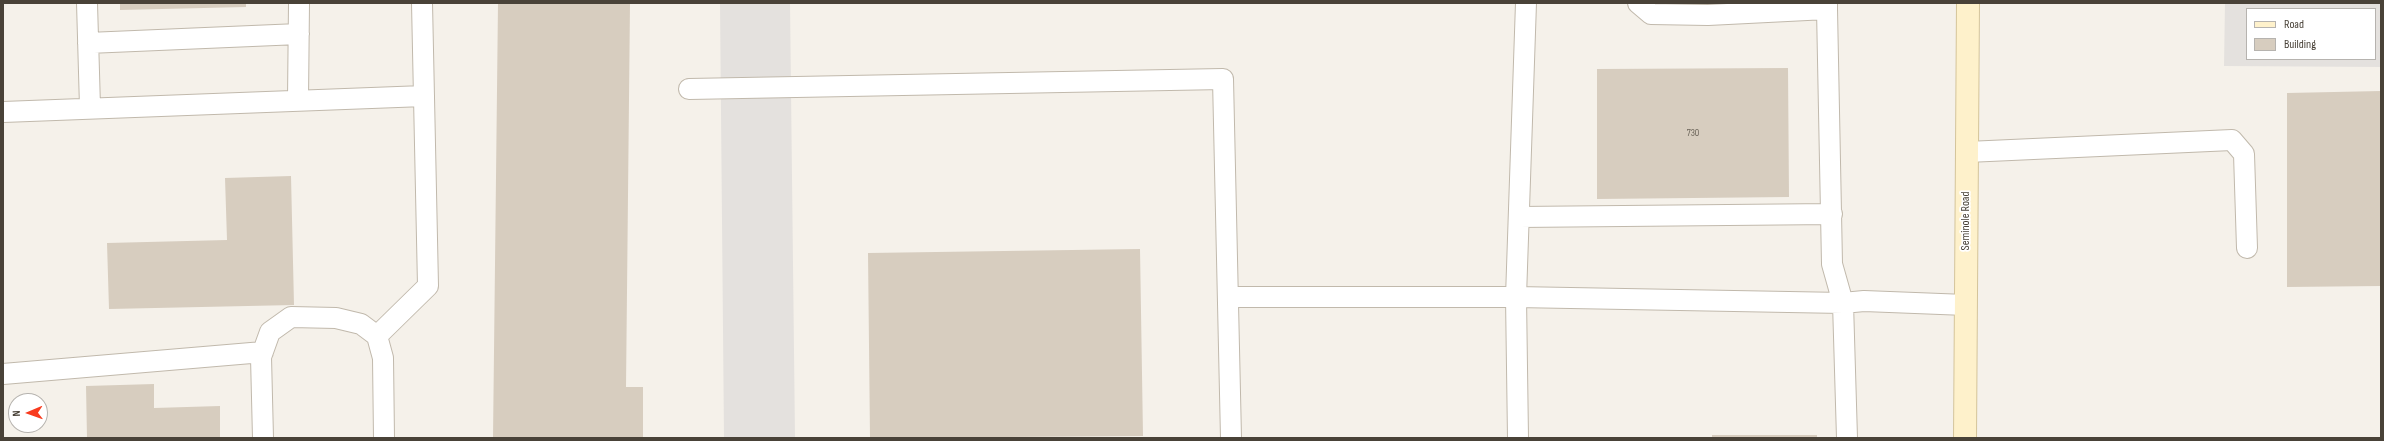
<!DOCTYPE html>
<html>
<head>
<meta charset="utf-8">
<style>
  body { margin:0 }
  #map { position:relative; width:2384px; height:441px; overflow:hidden; background:#f5f1ea; font-family:"Sofia Sans Condensed",sans-serif }
  canvas { display:block }
  .frame { position:absolute; inset:0; border:4px solid #494238; pointer-events:none }
  .legend { position:absolute; left:2246px; top:8px; width:130px; height:52px; box-sizing:border-box; background:#fff; border:1px solid #b6b3af; margin:0; padding:5px 7px; list-style:none; font-size:12px; color:#494238 }
  .legend li { display:flex; align-items:center; gap:8px; height:20px }
  .legend b { width:20px; border:1px solid #b6b3af }
  .north { position:absolute; left:8px; top:393px; width:40px; height:40px; box-sizing:border-box; background:#fff; border:1px solid #b6b3af; border-radius:50%; rotate:268deg; font-size:11px; font-weight:700; line-height:16px; text-align:center; color:#494238 }
  .north::after { content:''; display:block; margin:auto; width:14px; height:18px; background:#f83b1e; clip-path:polygon(50% 0,100% 100%,50% 72%,0 100%) }
</style>
</head>
<body>
<div id="map">
<canvas width="2384" height="441"></canvas>
<div class="frame"></div>
<ul class="legend">
<li><b style="height:5px;background:#fef1cb"></b>Road</li>
<li><b style="height:11px;background:#d7cdbf"></b>Building</li>
</ul>
<div class="north">N</div>
</div>
<script>
const ctx = document.querySelector('canvas').getContext('2d');
ctx.lineJoin = 'round';
function fill(path, color) {
  ctx.fillStyle = color;
  ctx.fill(path, 'evenodd');
}
function poly(rows) {
  const path = new Path2D();
  for (const r of rows) {
    path.moveTo(r[0], r[1]);
    for (let i = 2; i < r.length; i += 2) path.lineTo(r[i], r[i + 1]);
  }
  return path;
}
function stroke(path, color, width, dash) {
  ctx.strokeStyle = color;
  ctx.lineWidth = width;
  ctx.lineCap = dash ? 'butt' : 'round';
  ctx.setLineDash(dash || []);
  ctx.stroke(path);
}
function label(font, color, halo, rows, align = 'center') {
  ctx.font = font + ' "Sofia Sans Condensed",sans-serif';
  ctx.lineWidth = 3.5;
  ctx.setLineDash([]);
  ctx.textBaseline = 'middle';
  ctx.strokeStyle = halo;
  ctx.fillStyle = color;
  for (const [text, x, y, turn = 0] of rows) {
    ctx.save();
    ctx.translate(x, y);
    ctx.rotate((+turn || 0) * Math.PI / 180);
    ctx.textAlign = isNaN(turn) ? turn : align;
    if (halo) ctx.strokeText(text, 0, 0);
    ctx.fillText(text, 0, 0);
    ctx.restore();
  }
}
fill(poly([
  [720,3,790,3,795,438,724,438],
  [2225,3,2381,3,2381,67,2224,66],
  [2247,9,2375,9,2375,59,2247,59]
]), '#e4e1de');
fill(poly([
  [120,3,246,3,246,7,120,10],
  [498,3,630,3,626,387,643,387,643,438,493,438],
  [1788,68,1789,197,1597,199,1597,69],
  [2381,91,2381,286,2287,287,2287,93],
  [291,176,294,305,109,309,107,243,227,240,225,178],
  [1140,249,1143,436,870,438,868,253],
  [154,384,154,408,220,406,220,438,87,438,86,386],
  [1712,435,1817,435,1817,438,1712,438]
]), '#d7cdbf');
const lane = poly([
  [87,3,90,107],
  [1638,3,1651,14,1708,15,1827,9,1827,3],
  [1827,9,1832,264,1843,303,1864,301,1966,305],
  [88,43,299,34],
  [689,89,1223,79,1231,438],
  [298,99,299,3],
  [3,112,424,96],
  [1967,152,2232,140,2244,154,2247,248],
  [1519,217,1832,214],
  [1228,297,1516,297,1843,303,1847,438],
  [377,336,428,286,422,3],
  [3,374,263,352],
  [263,438,261,357,270,332,291,317,336,318,361,324,377,336,383,358,384,438],
  [1518,438,1516,297,1526,3]
]);
const secondary = poly([
  [1965,438,1968,3]
]);
stroke(lane, '#c1b9ac', 22);
stroke(secondary, '#d4c49a', 24);
stroke(lane, '#fff', 20);
stroke(secondary, '#fef1cb', 22);
label('10px', '#6c655a', null, [
  ["730",1693,133]
]);
label('12px', '#494238', '#fff', [
  ["Seminole Road",1966,221,-90]
]);
</script>
</body>
</html>
